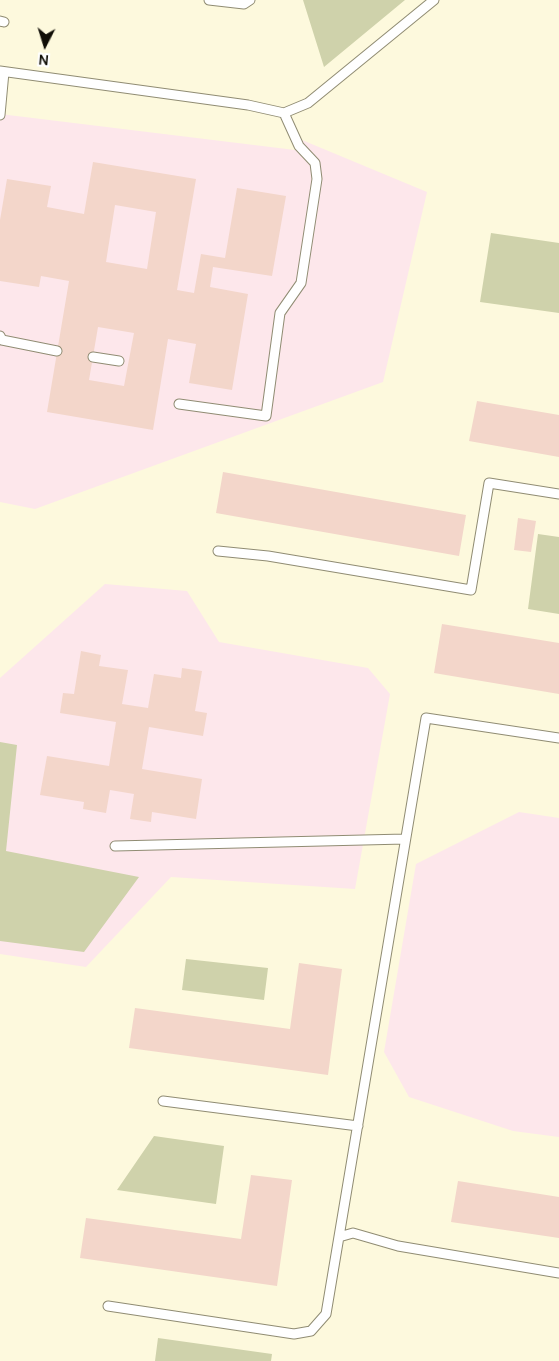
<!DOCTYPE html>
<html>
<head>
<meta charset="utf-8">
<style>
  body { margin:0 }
  #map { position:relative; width:559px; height:1361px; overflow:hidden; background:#fdf9dd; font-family:Manrope,sans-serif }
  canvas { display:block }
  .north { position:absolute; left:20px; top:20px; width:50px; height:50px; -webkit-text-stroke:4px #fff; paint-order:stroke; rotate:185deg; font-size:14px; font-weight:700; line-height:20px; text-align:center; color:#100e06 }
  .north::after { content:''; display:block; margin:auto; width:18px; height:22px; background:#100e06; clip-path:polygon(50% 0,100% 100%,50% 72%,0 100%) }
</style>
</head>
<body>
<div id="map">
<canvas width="559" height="1361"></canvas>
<div class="north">N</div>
</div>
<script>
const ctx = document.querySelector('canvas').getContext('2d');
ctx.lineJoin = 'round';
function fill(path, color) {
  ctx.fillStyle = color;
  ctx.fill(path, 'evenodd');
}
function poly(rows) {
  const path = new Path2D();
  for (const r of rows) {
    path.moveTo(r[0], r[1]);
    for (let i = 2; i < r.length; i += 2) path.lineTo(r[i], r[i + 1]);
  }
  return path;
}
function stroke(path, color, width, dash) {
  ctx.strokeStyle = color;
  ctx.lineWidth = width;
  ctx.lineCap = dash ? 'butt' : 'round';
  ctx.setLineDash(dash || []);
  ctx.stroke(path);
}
fill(poly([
  [0,114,295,150,302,140,427,192,383,382,35,509,0,502],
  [105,584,187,591,219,642,368,668,390,694,355,889,171,877,86,967,0,954,0,678],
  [519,812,559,818,559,1137,513,1131,409,1097,384,1052,416,864]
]), '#fde7eb');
fill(poly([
  [303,0,405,0,324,67],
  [491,233,559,243,559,313,480,302],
  [538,534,559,537,559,614,528,609],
  [0,742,17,745,6,851,139,877,84,952,0,941],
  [186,959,268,968,264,1000,182,990],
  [154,1136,224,1146,216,1204,117,1190],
  [158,1338,272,1354,271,1361,155,1361]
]), '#cfd2ab');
fill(poly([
  [93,162,196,179,177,290,194,293,201,254,225,258,237,188,286,196,272,276,213,267,210,287,248,294,232,390,189,383,196,344,168,339,153,430,47,412,69,281,41,276,39,287,0,281,0,220,7,179,51,186,47,207,84,214],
  [115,205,156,212,147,269,106,262],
  [98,327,134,333,124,386,89,380],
  [477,401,559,415,559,457,469,441],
  [223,472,466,515,459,556,216,513],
  [518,518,536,521,531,552,514,550],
  [442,624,559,643,559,694,434,673],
  [81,651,101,655,99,666,128,670,122,704,148,708,154,674,181,678,182,668,202,671,195,711,207,713,203,736,149,727,142,769,202,779,196,819,152,812,151,822,130,819,134,794,110,790,106,813,83,809,84,802,40,795,47,756,109,766,116,722,60,713,63,693,74,694],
  [299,963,342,969,328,1075,129,1048,135,1008,290,1029],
  [251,1175,292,1180,277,1286,80,1258,86,1218,241,1239],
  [458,1181,559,1197,559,1238,451,1222]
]), '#f3d6ca');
const lane = poly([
  [209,0,244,4,250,0],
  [0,21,4,22],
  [0,71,248,105,284,113,308,103,434,0],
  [0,115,4,72],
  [0,336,2,340,57,351],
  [93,357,119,361],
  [179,404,266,416,280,313,301,283,317,179,315,163,299,146,284,113],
  [218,551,268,556,471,590,489,483,559,494],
  [115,846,405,839],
  [163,1101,358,1126],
  [339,1237,353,1233,398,1246,559,1273],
  [108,1306,294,1334,311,1331,326,1314,426,718,559,738]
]);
stroke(lane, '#908c73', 11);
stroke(lane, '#fff', 9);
</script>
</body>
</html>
